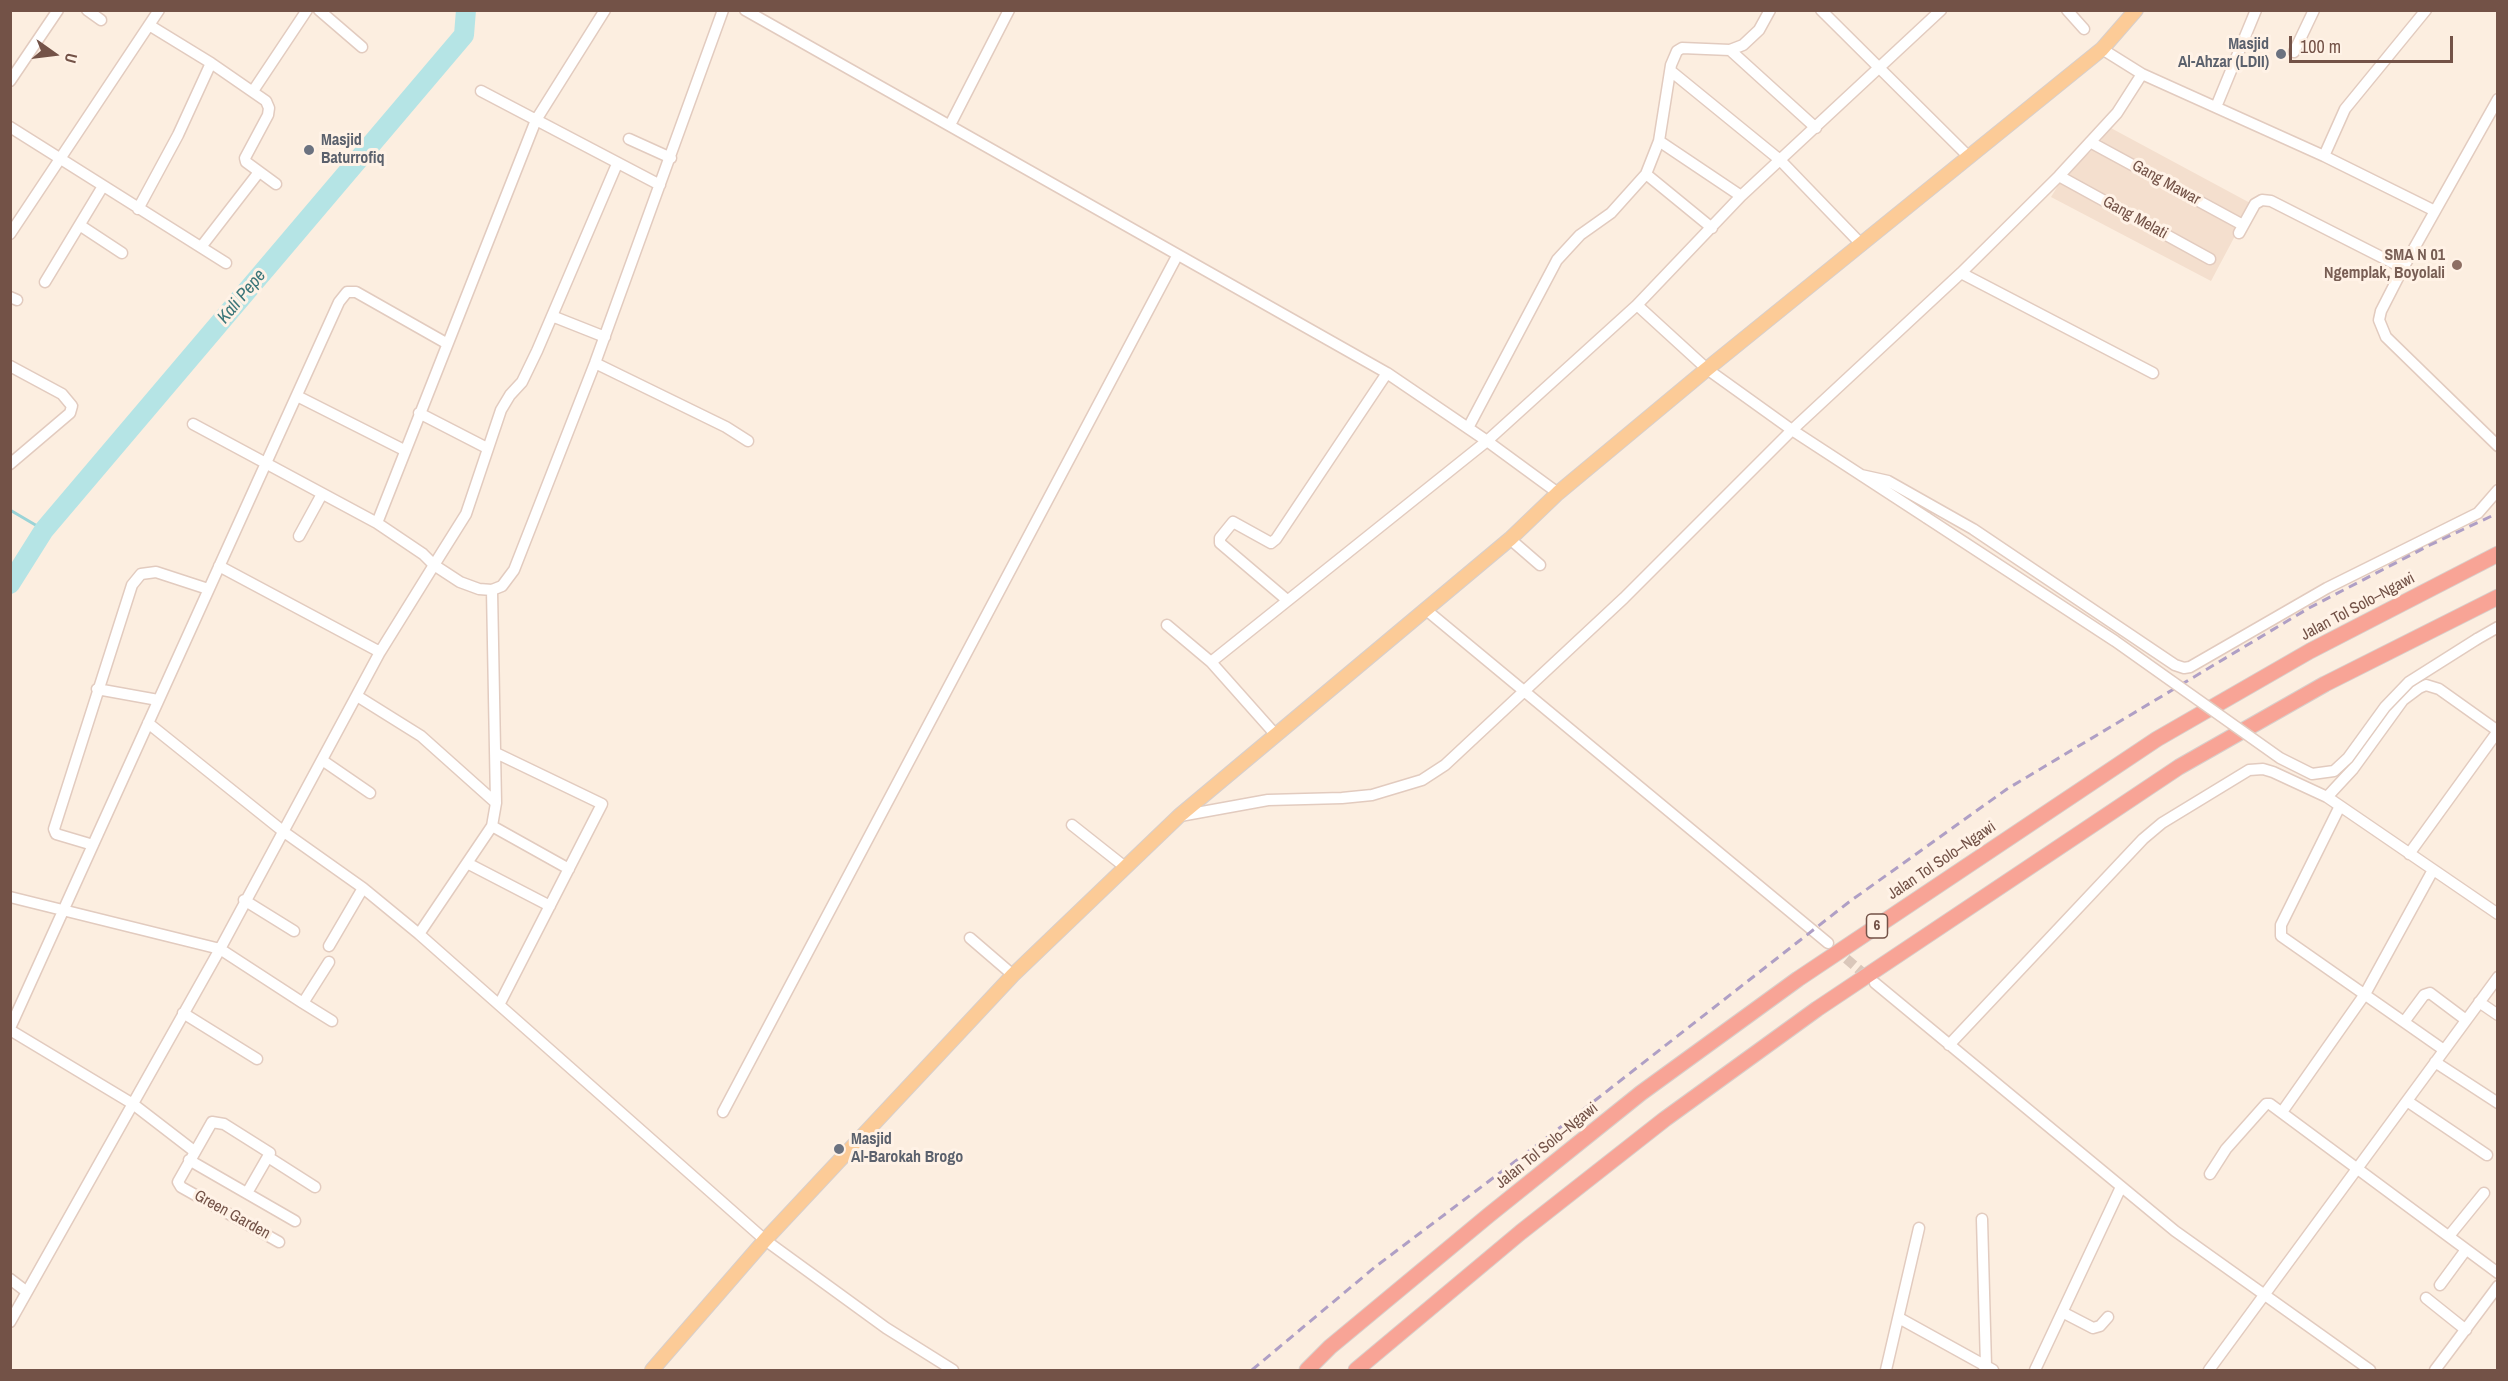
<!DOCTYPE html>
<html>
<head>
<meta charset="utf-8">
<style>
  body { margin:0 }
  #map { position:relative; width:2508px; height:1381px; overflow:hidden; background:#fceee0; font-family:"Archivo Narrow",sans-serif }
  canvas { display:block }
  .frame { position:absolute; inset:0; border:12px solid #735247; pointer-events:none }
  .north { position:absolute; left:24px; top:24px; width:60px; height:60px; -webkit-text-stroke:4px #fff2e6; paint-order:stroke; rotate:104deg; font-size:16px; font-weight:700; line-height:24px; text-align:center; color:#735247 }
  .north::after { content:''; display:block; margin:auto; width:21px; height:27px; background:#735247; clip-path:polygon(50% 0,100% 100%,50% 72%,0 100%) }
  .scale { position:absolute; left:2289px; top:36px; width:164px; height:27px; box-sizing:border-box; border:3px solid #735247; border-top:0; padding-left:8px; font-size:18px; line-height:21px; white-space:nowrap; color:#735247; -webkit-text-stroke:4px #fff2e6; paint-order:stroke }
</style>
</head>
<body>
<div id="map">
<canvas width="2508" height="1381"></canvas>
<div class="frame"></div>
<div class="north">U</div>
<div class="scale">100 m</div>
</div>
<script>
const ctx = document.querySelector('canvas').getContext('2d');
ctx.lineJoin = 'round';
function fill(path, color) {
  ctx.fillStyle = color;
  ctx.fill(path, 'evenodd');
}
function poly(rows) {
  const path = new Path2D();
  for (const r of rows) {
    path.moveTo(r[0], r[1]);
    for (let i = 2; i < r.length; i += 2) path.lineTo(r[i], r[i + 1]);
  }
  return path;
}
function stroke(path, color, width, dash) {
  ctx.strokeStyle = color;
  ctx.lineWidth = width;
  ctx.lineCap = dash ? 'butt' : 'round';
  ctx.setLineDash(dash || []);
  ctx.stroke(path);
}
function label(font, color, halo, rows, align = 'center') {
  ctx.font = font + ' "Archivo Narrow",sans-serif';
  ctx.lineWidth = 6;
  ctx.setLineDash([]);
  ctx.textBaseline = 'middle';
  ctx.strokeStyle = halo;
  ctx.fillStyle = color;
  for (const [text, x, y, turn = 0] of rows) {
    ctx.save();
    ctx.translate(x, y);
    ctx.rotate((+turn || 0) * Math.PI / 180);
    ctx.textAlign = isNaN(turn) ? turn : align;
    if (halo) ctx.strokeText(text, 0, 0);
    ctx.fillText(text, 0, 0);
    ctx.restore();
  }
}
fill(poly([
  [2109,127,2252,204,2211,281,2051,197,2064,176,2099,144]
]), '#f4dfce');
stroke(poly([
  [10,510,44,530]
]), '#9bd4d7', 3);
stroke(poly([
  [10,584,44,530,464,35,466,10]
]), '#b5e4e5', 20);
stroke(poly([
  [1835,949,1871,980]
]), '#dac7ba', 10, [10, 5]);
const minor = poly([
  [87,10,101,20],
  [319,10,362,47],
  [745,10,1387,373,1487,441,1558,493],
  [1821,10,1969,157],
  [2067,10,2084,29],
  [149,25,211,63,266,101,269,108,268,115,245,158,246,162,276,184],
  [2102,49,2142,74,2324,156,2435,211],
  [1730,50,1816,128],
  [2294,52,2314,10],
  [1672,72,1780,160,1862,245],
  [10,81,58,10],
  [253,91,307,10],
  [481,91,660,185],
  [2498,99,2403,268,2381,311,2379,320,2386,337,2498,446],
  [2216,107,2256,10],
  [950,125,1009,10],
  [10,127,226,263],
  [629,139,671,158],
  [1659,141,1741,196],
  [2090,142,2241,224],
  [2324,156,2345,109,2426,10],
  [1646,174,1712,228],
  [2059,176,2210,259],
  [138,209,178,135,211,63],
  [81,226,122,253],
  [2239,233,2255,204,2262,200,2271,201,2403,268],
  [10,234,159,10],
  [201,247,259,172],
  [1961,273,2153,373],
  [45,282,103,186],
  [10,297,17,300],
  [1637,305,1707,369,1792,430,1927,518],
  [552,316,605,337],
  [595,363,726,427,748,441],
  [10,366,62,394,72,406,70,413,10,464],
  [297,396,404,450],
  [419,413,487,448],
  [193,424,377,523,423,554,434,565,466,514,501,410,510,395,522,382,537,351,617,164],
  [1468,428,1557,260,1580,235,1611,213,1646,174,1659,141,1671,65,1677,51,1682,48,1730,50,1743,45,1759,30,1770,10],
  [1861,475,1888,481,1973,529,2175,665,2184,668,2190,667,2327,588,2478,513,2498,490],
  [377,523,536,120,605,10],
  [299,536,322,494],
  [1510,539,1540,565],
  [219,566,380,652],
  [492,590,496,803,492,826,569,869],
  [1287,600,1220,543,1220,538,1233,522,1271,543,1276,539,1387,373],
  [1425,609,1828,943],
  [1167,625,1211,662,1275,734],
  [2477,639,2498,627],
  [1211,662,1487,441,1637,305,1741,196,1941,10],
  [97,689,158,700],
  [357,696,421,736,496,803],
  [148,723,284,832,363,888,419,934,765,1240,886,1328,953,1370],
  [496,753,602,804,500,1003],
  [322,760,370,793],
  [2327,797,2353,769,2403,700,2419,688,2426,685,2439,689,2498,731],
  [2340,806,2281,925,2281,936,2444,1050],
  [1180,816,1268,800,1342,798,1372,795,1422,780,1445,765,1624,598,1792,430,1961,273,2059,176,2117,113,2142,74],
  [1072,825,1125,867],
  [93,845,56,834,54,829,132,585,141,574,156,572,208,589],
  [2409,854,2498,731],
  [467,863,550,906],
  [10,897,220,949,303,1003,329,962],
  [244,900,294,931],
  [419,934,492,826],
  [970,938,1013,975],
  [329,946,363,888],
  [1875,983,2175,1231,2370,1370],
  [2479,1002,2498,1015],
  [303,1003,332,1021],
  [183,1013,257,1059],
  [2404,1022,2424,995,2430,993,2466,1020],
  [10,1028,339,302,347,292,356,292,446,343],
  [10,1030,133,1104,194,1151],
  [1949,1045,2143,839,2162,823,2249,770,2263,769,2273,772,2327,797,2498,914],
  [2435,1062,2498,1103],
  [2407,1101,2487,1155],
  [723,1112,1177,256],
  [2282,1112,2365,994,2433,870],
  [268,1157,315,1187],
  [189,1160,295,1221],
  [2210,1174,2226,1149,2266,1104,2270,1104,2498,1273],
  [247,1193,270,1153,224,1124,212,1122,178,1182,181,1187,279,1242],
  [1982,1219,1986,1366,1984,1370],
  [2449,1236,2484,1193],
  [10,1279,27,1292],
  [2440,1285,2465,1251],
  [2426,1298,2466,1330],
  [2064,1313,2093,1328,2100,1326,2108,1317],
  [1899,1318,1993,1370],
  [10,1322,220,949,380,652,434,565,460,582,479,589,492,590,502,586,514,570,595,363,723,10],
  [1886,1370,1919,1228],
  [2035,1370,2121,1187],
  [2209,1370,2498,977],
  [2435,1370,2498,1286]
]);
const major = poly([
  [652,1370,765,1240,1013,975,1179,816,1510,539,1558,493,1707,369,2102,49,2136,10]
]);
const highway = poly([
  [1307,1370,1330,1347,1489,1215,1641,1093,1798,979,2157,739,2310,651,2498,554],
  [1356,1370,1521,1232,1665,1119,1817,1009,2179,767,2325,684,2498,597]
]);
stroke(minor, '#e2cbbf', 13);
stroke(major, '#d8cfcb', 16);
stroke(highway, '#d8cfcb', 17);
stroke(minor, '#fff', 10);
stroke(major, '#fccb97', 14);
stroke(highway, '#f8a496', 15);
stroke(poly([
  [1252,1370,1375,1267,1570,1120,1849,902,2007,789,2309,608,2430,545,2498,513]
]), '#af9fc5', 3, [9, 6]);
const minorBridge = poly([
  [1927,518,2115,641,2280,758,2312,774,2334,771,2348,758,2385,707,2409,682,2477,639]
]);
stroke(minorBridge, '#e2cbbf', 13, []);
stroke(minorBridge, '#fff', 10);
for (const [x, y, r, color] of [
  [2281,54,6,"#6b7280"],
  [309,150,6,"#6b7280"],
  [2457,265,6,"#8d6e63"],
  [839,1149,6,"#6b7280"]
]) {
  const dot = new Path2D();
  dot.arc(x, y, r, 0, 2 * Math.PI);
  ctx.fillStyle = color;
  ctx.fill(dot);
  stroke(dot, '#fff2e6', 2);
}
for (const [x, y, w] of [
  [1877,926,21]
]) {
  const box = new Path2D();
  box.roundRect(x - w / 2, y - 12, w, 24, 4.5);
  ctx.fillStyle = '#fff2e6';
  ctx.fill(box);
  stroke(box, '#735247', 1.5);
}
label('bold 15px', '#735247', null, [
  ["6",1877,926]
]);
label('bold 16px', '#5b616d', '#fff2e6', [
  ["Masjid",2269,45,"right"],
  ["Al-Ahzar (LDII)",2269,63,"right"],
  ["Masjid",321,141],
  ["Baturrofiq",321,159],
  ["Masjid",851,1140],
  ["Al-Barokah Brogo",851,1158]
], 'left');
label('16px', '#735247', '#fff2e6', [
  ["Gang Mawar",2166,183,29],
  ["Gang Melati",2135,218,29],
  ["Jalan Tol Solo–Ngawi",2358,607,-28],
  ["Jalan Tol Solo–Ngawi",1942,861,-34],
  ["Jalan Tol Solo–Ngawi",1547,1146,-39],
  ["Green Garden",232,1215,29]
]);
label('bold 16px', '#785e54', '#fff2e6', [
  ["SMA N 01",2445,256],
  ["Ngemplak, Boyolali",2445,274]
], 'right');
label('italic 18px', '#3b7679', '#fff2e6', [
  ["Kali Pepe",242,297,-50]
]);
</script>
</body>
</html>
